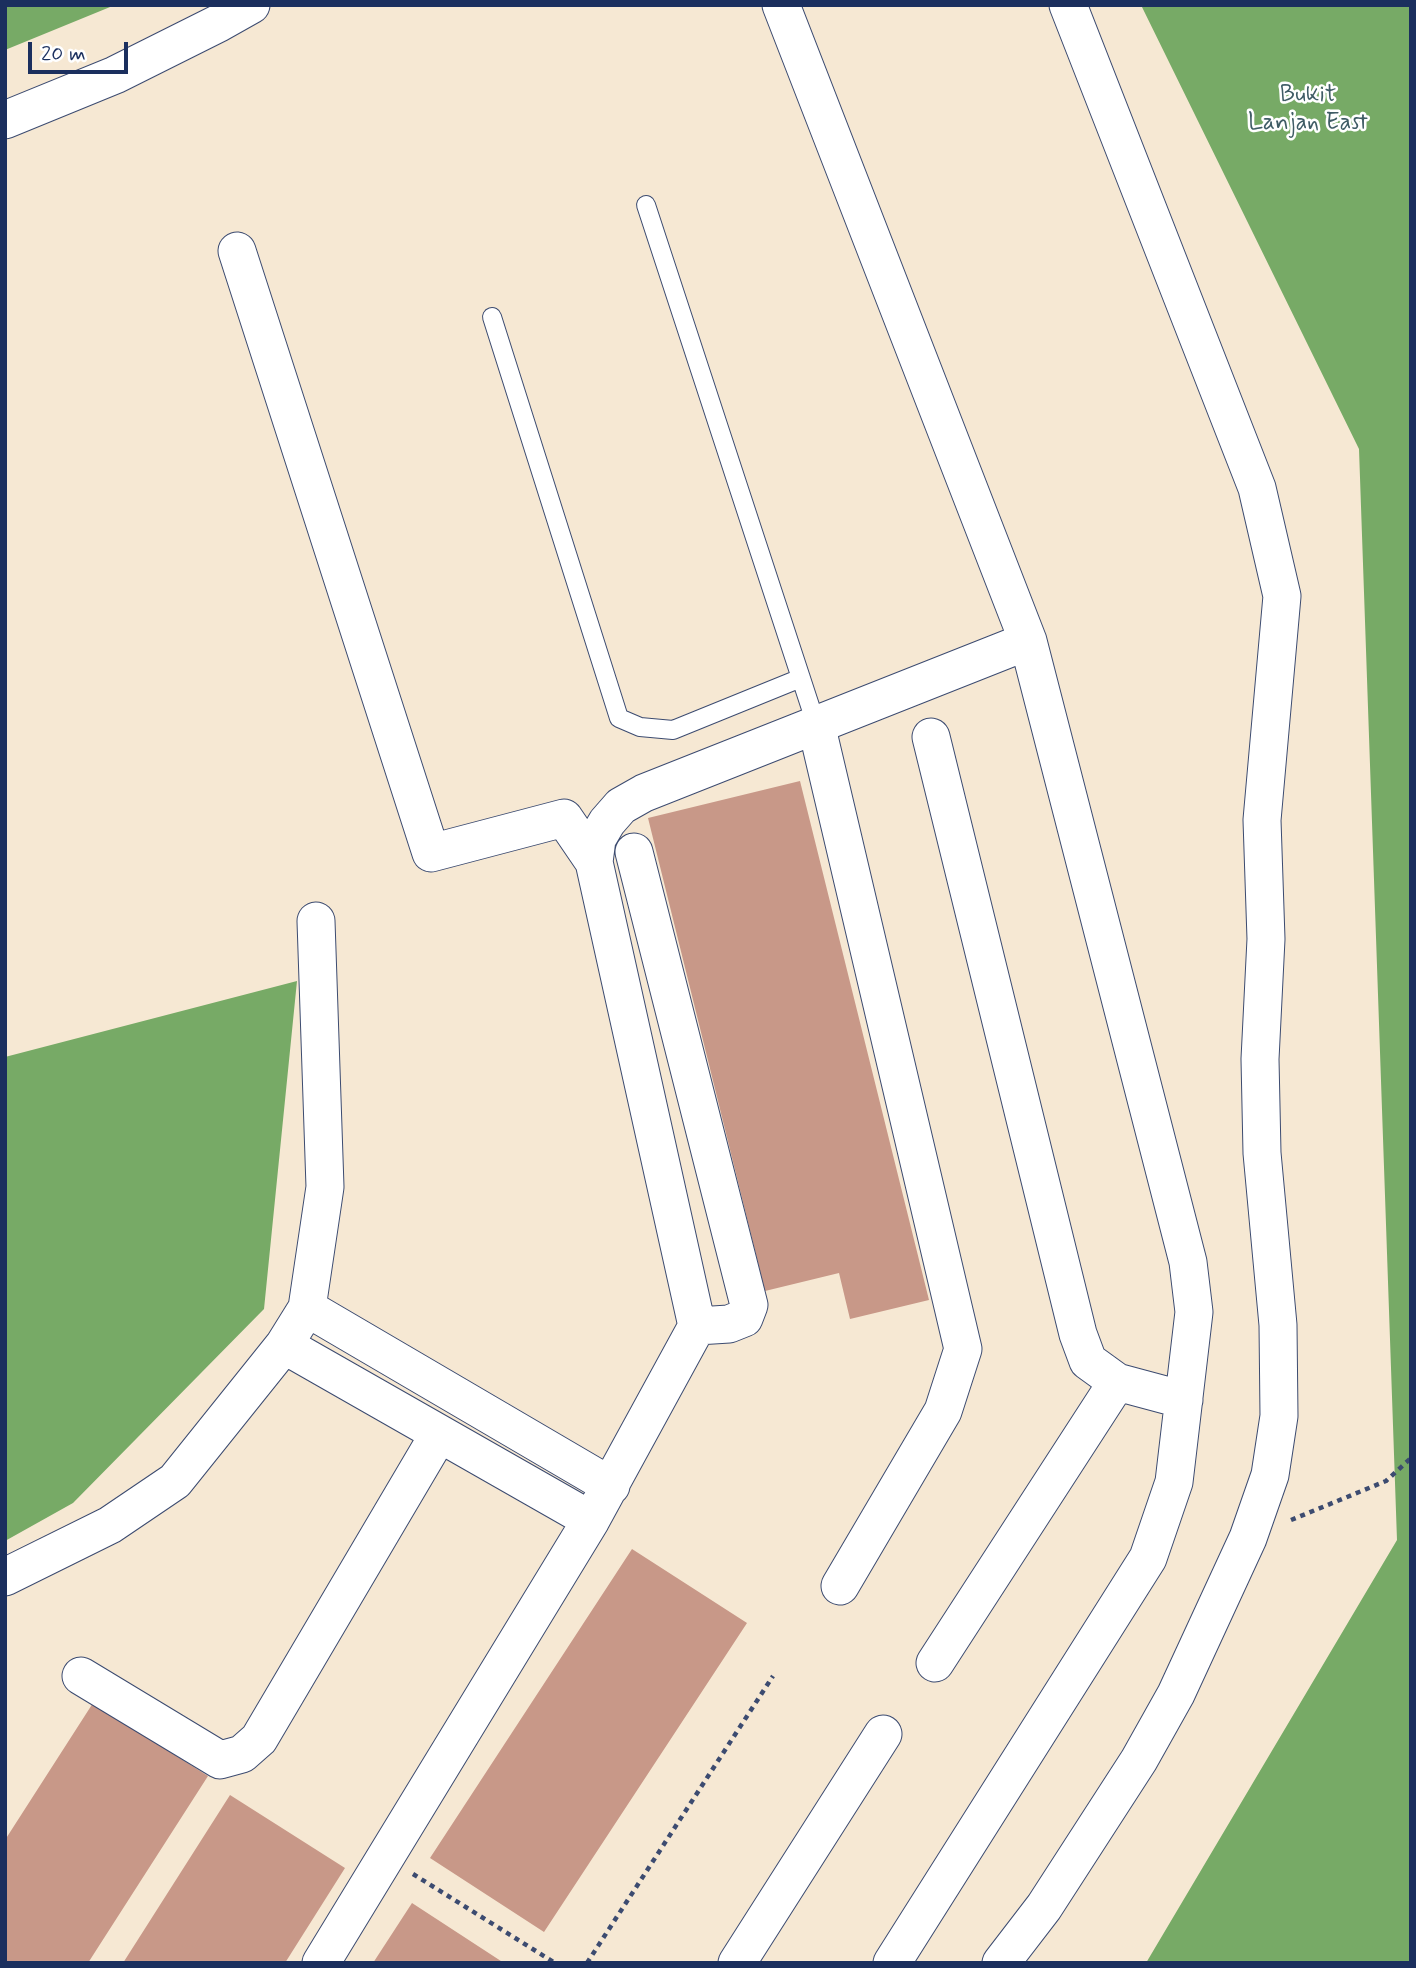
<!DOCTYPE html>
<html>
<head>
<meta charset="utf-8">
<style>
  body { margin:0 }
  #map { position:relative; width:1416px; height:1968px; overflow:hidden; background:#f6e8d3; font-family:Mynerve,sans-serif }
  canvas { display:block }
  .frame { position:absolute; inset:0; border:7px solid #1b2f5e; pointer-events:none }
  .scale { position:absolute; left:28px; top:42px; width:100px; height:32px; box-sizing:border-box; border:4px solid #1b2f5e; border-top:0; padding-left:9px; font-size:21px; line-height:24px; white-space:nowrap; color:#1b2f5e; -webkit-text-stroke:5px #fff; paint-order:stroke }
</style>
</head>
<body>
<div id="map">
<canvas width="1416" height="1968"></canvas>
<div class="frame"></div>
<div class="scale">20 m</div>
</div>
<script>
const ctx = document.querySelector('canvas').getContext('2d');
ctx.lineJoin = 'round';
function fill(path, color) {
  ctx.fillStyle = color;
  ctx.fill(path, 'evenodd');
}
function poly(rows) {
  const path = new Path2D();
  for (const r of rows) {
    path.moveTo(r[0], r[1]);
    for (let i = 2; i < r.length; i += 2) path.lineTo(r[i], r[i + 1]);
  }
  return path;
}
function stroke(path, color, width, dash) {
  ctx.strokeStyle = color;
  ctx.lineWidth = width;
  ctx.lineCap = dash ? 'butt' : 'round';
  ctx.setLineDash(dash || []);
  ctx.stroke(path);
}
function label(font, color, halo, rows, align = 'center') {
  ctx.font = font + ' Mynerve,sans-serif';
  ctx.lineWidth = 5;
  ctx.setLineDash([]);
  ctx.textBaseline = 'middle';
  ctx.strokeStyle = halo;
  ctx.fillStyle = color;
  for (const [text, x, y, turn = 0] of rows) {
    ctx.save();
    ctx.translate(x, y);
    ctx.rotate((+turn || 0) * Math.PI / 180);
    ctx.textAlign = isNaN(turn) ? turn : align;
    if (halo) ctx.strokeText(text, 0, 0);
    ctx.fillText(text, 0, 0);
    ctx.restore();
  }
}
fill(poly([
  [5,5,115,5,5,50],
  [1141,5,1411,5,1411,1963,1146,1963,1397,1540,1359,449],
  [297,981,264,1309,73,1503,5,1541,5,1057]
]), '#7a6');
fill(poly([
  [800,781,929,1300,850,1319,839,1273,765,1291,648,818],
  [632,1549,747,1623,544,1932,430,1858],
  [93,1703,208,1776,88,1963,5,1963,5,1840],
  [230,1795,345,1868,285,1963,123,1963],
  [412,1903,504,1963,373,1963]
]), '#c89888');
const service = poly([
  [646,205,816,724],
  [492,317,619,718,640,727,673,730,801,678]
]);
const minor = poly([
  [781,5,1028,641,1188,1262,1194,1312,1174,1482,1148,1558,892,1963],
  [5,120,115,75,219,23,251,5],
  [237,251,431,853,564,818,594,862],
  [816,724,963,1349,943,1411,840,1586],
  [931,737,1078,1334,1088,1361,1117,1382,1184,1400],
  [634,852,749,1305,744,1318,729,1324,697,1326],
  [307,1308,611,1486],
  [284,1345,591,1520],
  [5,1577,110,1525,175,1481,284,1345,307,1308,325,1187,316,921],
  [935,1663,1117,1382],
  [81,1676,220,1760,242,1754,259,1739,439,1434],
  [321,1963,591,1520,697,1326,594,862,597,839,607,822,621,806,644,793,1028,641],
  [737,1963,883,1734],
  [1001,1963,1044,1907,1139,1760,1176,1694,1248,1538,1270,1475,1279,1416,1278,1325,1262,1153,1260,1059,1266,939,1262,820,1282,596,1257,488,1068,5]
]);
stroke(service, '#3c4b70', 20);
stroke(minor, '#3c4b70', 39);
stroke(poly([
  [1291,1520,1386,1481,1411,1458],
  [413,1874,555,1963],
  [587,1963,773,1676]
]), '#3c4b70', 4.5, [5, 5]);
stroke(service, '#fff', 18);
stroke(minor, '#fff', 37);
label('24px', '#3f5c65', '#fff', [
  ["Bukit",1308,96],
  ["Lanjan East",1308,124]
]);
</script>
</body>
</html>
